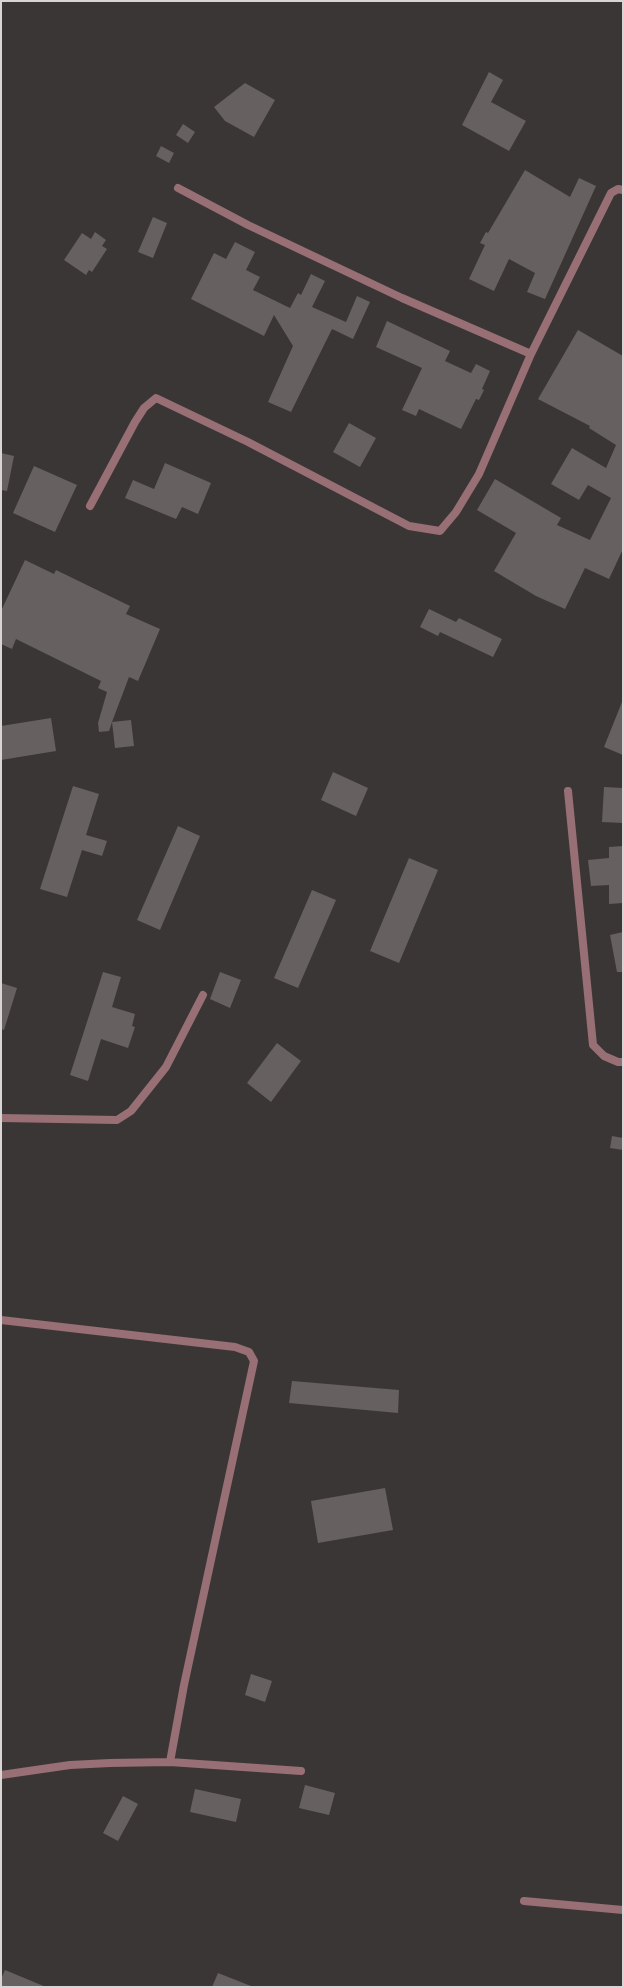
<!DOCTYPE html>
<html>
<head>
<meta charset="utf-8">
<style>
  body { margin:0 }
  #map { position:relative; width:624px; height:1988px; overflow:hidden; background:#3b3636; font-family:"Noto Serif",serif }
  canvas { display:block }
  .frame { position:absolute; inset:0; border:2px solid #d9d5d6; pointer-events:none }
</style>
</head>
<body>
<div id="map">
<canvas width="624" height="1988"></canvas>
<div class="frame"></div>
</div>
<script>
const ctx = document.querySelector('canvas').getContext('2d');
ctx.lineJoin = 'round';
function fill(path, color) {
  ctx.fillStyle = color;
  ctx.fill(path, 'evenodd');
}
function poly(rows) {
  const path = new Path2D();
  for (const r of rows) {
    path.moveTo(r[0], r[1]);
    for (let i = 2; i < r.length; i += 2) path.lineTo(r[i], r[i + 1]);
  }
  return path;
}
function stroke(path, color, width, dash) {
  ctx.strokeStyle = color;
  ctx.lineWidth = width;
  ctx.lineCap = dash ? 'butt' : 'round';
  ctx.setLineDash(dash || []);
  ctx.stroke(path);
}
fill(poly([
  [489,72,503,80,491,102,526,121,509,151,462,125],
  [245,83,275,100,254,137,225,121,214,107],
  [183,124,195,132,188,143,176,135],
  [161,146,174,153,169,163,156,156],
  [525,170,570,197,579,178,596,186,545,299,527,292,535,273,509,259,494,291,469,279,485,245,480,243,486,232,488,233],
  [153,217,167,223,153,258,138,252],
  [95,232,106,240,102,246,107,249,92,272,89,270,86,275,64,260,82,233,91,239],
  [235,242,255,252,246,270,260,277,253,290,290,308,298,293,301,295,311,274,325,281,312,307,346,322,357,296,370,302,353,339,332,329,291,412,268,402,293,346,274,315,264,336,191,299,214,253,226,259],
  [387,321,450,351,445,361,471,373,476,364,490,371,482,389,484,390,479,400,476,399,461,429,419,409,416,416,402,410,422,368,376,347],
  [578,330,623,356,623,549,609,579,585,568,565,609,536,596,494,571,516,533,477,510,495,479,561,518,557,525,590,540,611,498,588,485,579,500,551,484,572,448,606,468,616,445,589,428,590,426,538,399],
  [349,423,376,438,360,467,333,452],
  [1,453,14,456,7,491,1,490],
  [165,463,211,483,198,514,182,507,176,519,125,498,133,480,154,489],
  [34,466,77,485,55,532,13,513],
  [25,560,54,574,56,570,130,606,126,614,160,629,138,681,129,677,112,722,131,720,134,746,115,748,112,722,109,731,99,732,98,723,107,692,98,688,101,681,16,639,12,649,1,644,1,611],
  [429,609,456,622,459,618,502,639,493,657,440,632,438,636,420,627],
  [622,702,623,702,623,755,604,747],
  [51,718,56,751,1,760,1,726],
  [333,772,368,788,356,816,321,800],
  [73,786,99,794,86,835,107,841,102,856,82,850,67,897,40,889],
  [604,787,623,788,623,823,602,822],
  [178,826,200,836,160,930,137,920],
  [623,846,623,903,609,904,609,885,591,886,588,860,609,858,609,847],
  [409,858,438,870,399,963,370,951],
  [312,890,336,900,298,988,274,978],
  [623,932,623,972,617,972,610,935],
  [103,972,121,977,112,1007,135,1014,132,1026,135,1027,128,1048,101,1039,88,1081,70,1075],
  [220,972,241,980,230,1008,210,999],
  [1,983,17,988,4,1030,1,1029],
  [277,1043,301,1061,271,1102,247,1083],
  [612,1136,623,1138,623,1150,610,1148],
  [292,1381,399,1390,398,1413,289,1403],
  [385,1488,393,1530,318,1543,311,1501],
  [251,1674,272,1681,265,1702,245,1695],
  [305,1785,335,1793,329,1815,299,1808],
  [195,1789,241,1799,236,1822,190,1812],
  [123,1796,138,1804,118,1841,103,1833],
  [5,1970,46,1987,1,1987,1,1979],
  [218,1973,251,1986,251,1987,212,1987]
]), '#666060');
stroke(poly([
  [178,188,248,225,402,298,531,354],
  [90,506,135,422,144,408,156,398,248,442,409,526,440,531,456,512,479,474,531,354,611,193,618,189,623,190],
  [568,791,593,1045,604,1056,618,1062,623,1062],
  [1,1118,117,1120,131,1111,166,1067,203,995],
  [1,1320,235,1347,249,1352,254,1361,184,1685,170,1762],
  [1,1775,70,1765,110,1763,170,1762,301,1771],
  [524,1901,623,1910]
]), '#986f74', 8);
</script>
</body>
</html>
